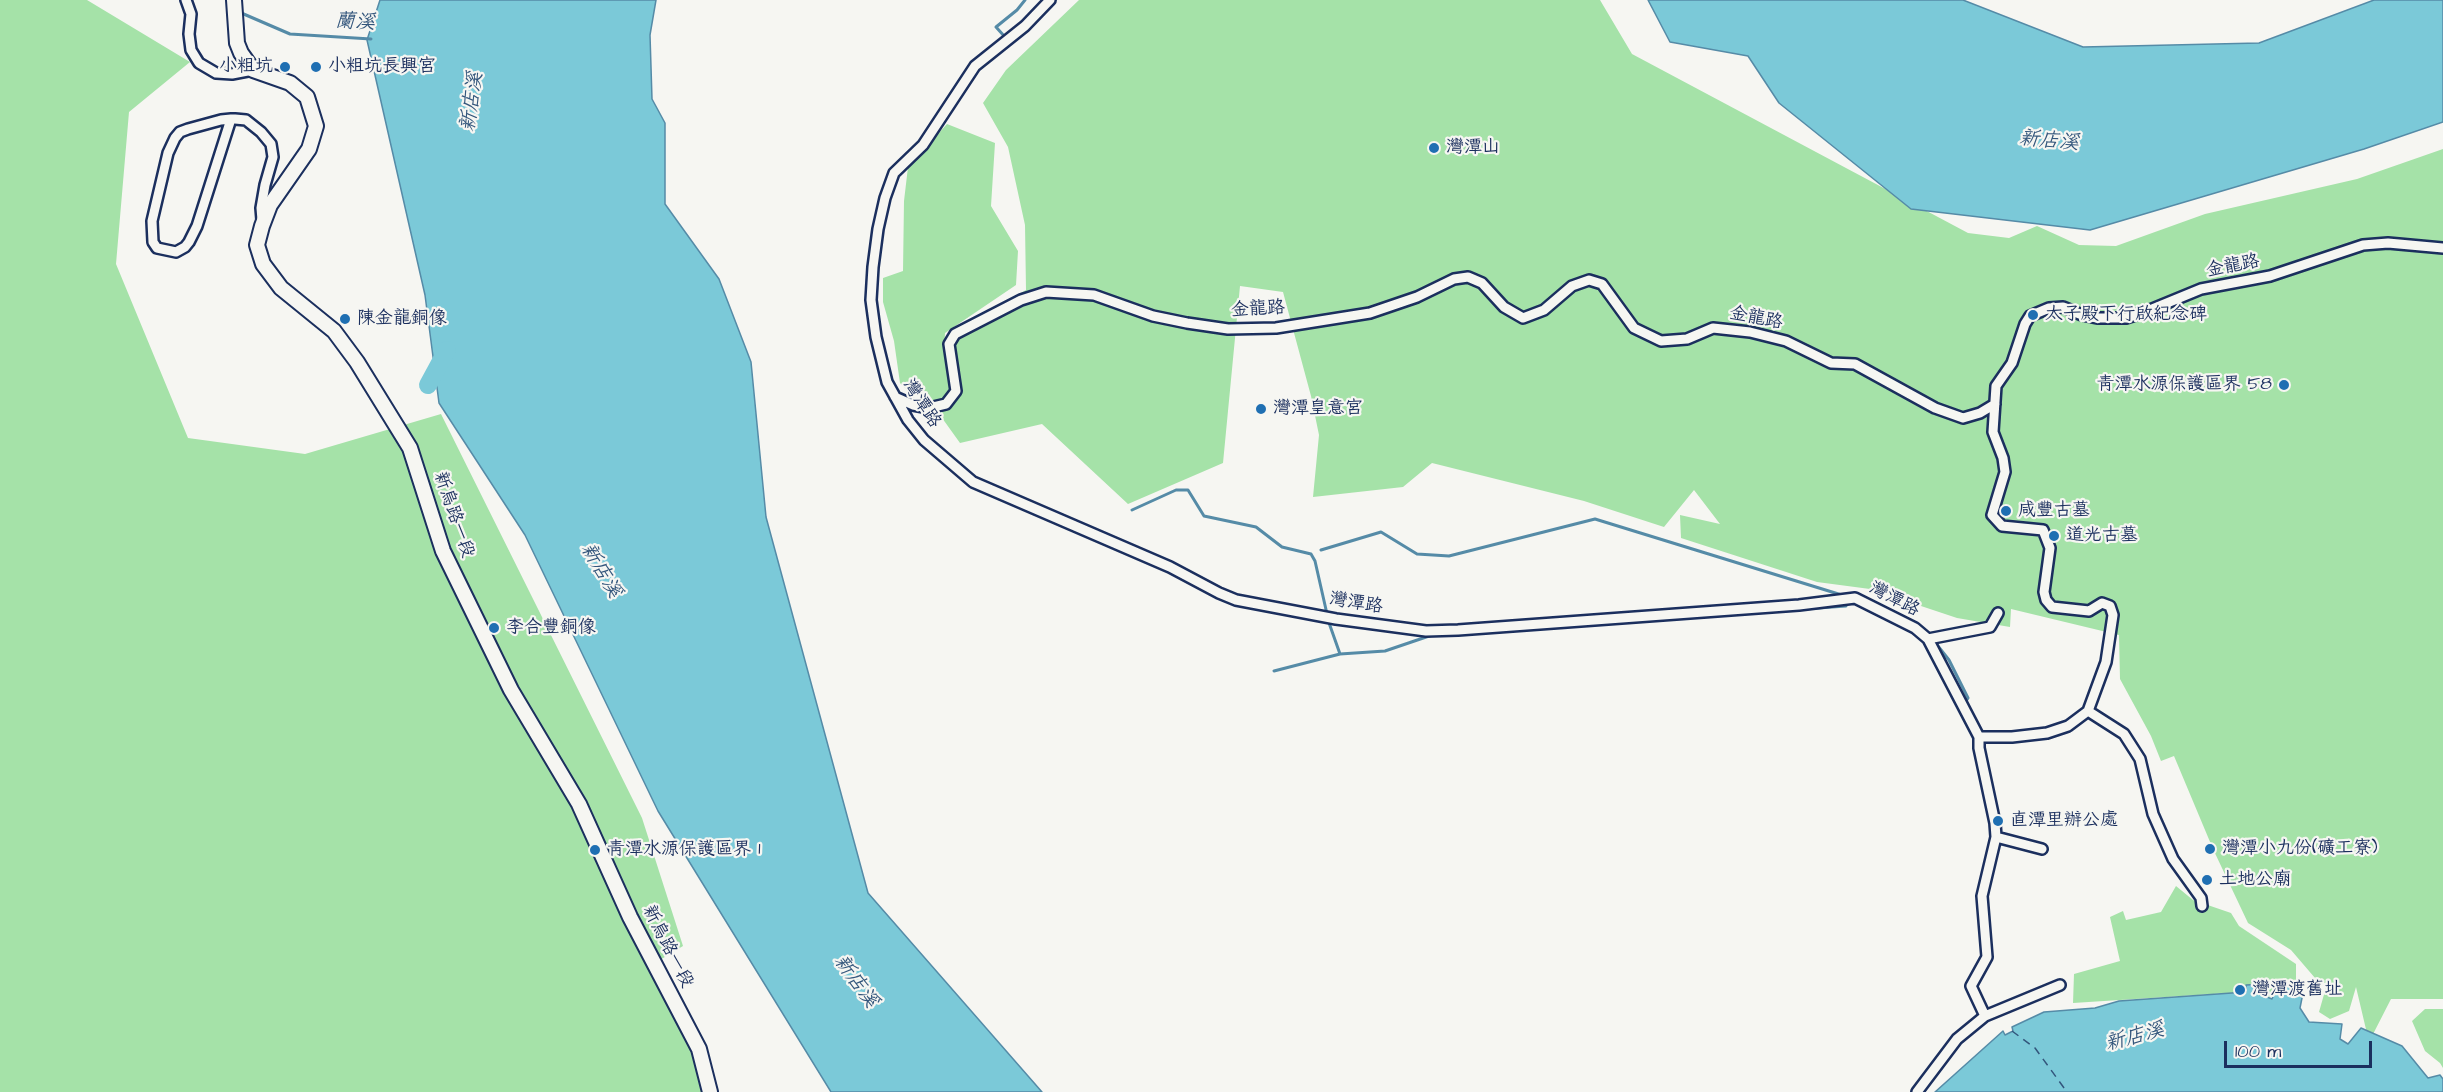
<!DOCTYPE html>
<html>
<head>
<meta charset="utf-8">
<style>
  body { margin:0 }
  #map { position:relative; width:2443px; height:1092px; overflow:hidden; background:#f6f6f2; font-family:"Architects Daughter",sans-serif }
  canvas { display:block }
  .scale { position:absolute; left:2224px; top:1041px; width:148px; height:27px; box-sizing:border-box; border:3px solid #1b2f5e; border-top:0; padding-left:8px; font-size:18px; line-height:21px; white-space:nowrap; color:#1b2f5e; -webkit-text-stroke:4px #f6f6f2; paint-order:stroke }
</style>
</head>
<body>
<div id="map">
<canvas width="2443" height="1092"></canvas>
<div class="scale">100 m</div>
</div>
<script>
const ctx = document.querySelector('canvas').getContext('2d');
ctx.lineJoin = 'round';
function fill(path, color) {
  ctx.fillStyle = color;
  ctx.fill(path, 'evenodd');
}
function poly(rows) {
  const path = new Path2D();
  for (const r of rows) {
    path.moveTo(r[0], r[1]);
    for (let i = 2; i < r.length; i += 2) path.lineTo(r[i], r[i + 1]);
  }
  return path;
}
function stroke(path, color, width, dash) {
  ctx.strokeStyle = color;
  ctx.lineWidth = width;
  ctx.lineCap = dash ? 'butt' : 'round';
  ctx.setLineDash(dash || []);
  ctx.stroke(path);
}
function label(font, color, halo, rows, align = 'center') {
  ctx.font = font + ' "Architects Daughter","LXGW WenKai TC",sans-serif';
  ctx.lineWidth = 4.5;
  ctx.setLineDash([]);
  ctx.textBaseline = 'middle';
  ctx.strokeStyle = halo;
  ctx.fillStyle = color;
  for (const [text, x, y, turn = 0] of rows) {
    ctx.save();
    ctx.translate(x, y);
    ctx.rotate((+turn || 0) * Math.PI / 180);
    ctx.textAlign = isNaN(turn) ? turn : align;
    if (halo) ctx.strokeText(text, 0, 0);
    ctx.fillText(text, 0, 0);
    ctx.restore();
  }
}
fill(poly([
  [0,0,87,0,190,62,129,112,116,264,188,438,305,454,441,414,642,818,683,946,650,966,713,1092,0,1092],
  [1079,0,1600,0,1632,54,1968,233,2009,238,2037,226,2079,245,2116,246,2205,214,2357,179,2443,149,2443,999,2391,999,2369,1042,2356,987,2349,1011,2330,1019,2319,1012,2327,984,2315,978,2291,950,2248,923,2213,849,2174,756,2161,761,2151,736,2120,679,2119,635,2011,609,2010,627,1957,618,1870,589,1817,582,1681,538,1680,515,1720,524,1694,490,1664,527,1584,501,1432,463,1403,487,1313,497,1319,435,1311,396,1283,292,1240,286,1223,463,1128,504,1042,424,960,443,922,390,911,394,900,383,894,341,883,302,883,278,903,271,904,201,908,167,947,124,995,143,991,206,1018,251,1016,285,945,333,944,353,962,325,1026,290,1025,225,1008,147,983,103,1006,70],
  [2176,886,2193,900,2231,913,2239,926,2296,964,2296,991,2248,1001,2229,993,2073,1003,2074,974,2120,961,2110,917,2123,911,2126,920,2161,912],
  [2425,1009,2443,1009,2443,1068,2440,1063,2425,1051,2412,1021]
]), '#a5e2a8');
const water = poly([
  [380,0,656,0,650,35,652,99,665,123,665,204,719,279,751,362,766,517,868,893,1042,1092,831,1092,658,811,525,535,439,403,425,295,367,40,380,0],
  [1648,0,1963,0,2083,47,2259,43,2374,0,2443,0,2443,122,2364,149,2090,230,1911,209,1779,103,1748,56,1670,42,1648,0],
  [2290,983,2303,993,2300,1008,2309,1022,2342,1024,2340,1039,2348,1044,2361,1028,2402,1046,2428,1078,2440,1075,2443,1079,2443,1092,1935,1092,2003,1031,2005,1035,2013,1031,2012,1027,2044,1012,2095,1008,2119,1001,2246,992,2246,985,2265,984,2267,997,2272,999,2278,985,2290,983]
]);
fill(water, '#7bc9d8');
stroke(water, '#558ba7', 1.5);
stroke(poly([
  [239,12,290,34,371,39],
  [1005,37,996,27,1017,10,1025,0],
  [1132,510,1176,490,1188,490,1204,516,1256,527,1282,547,1311,554,1315,561,1327,614],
  [1321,550,1381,532,1417,554,1449,556,1595,519,1845,596],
  [1328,620,1340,654],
  [1463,634,1846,606],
  [1934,641,1949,660,1968,698,1964,704],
  [1274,671,1340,654,1385,651,1435,634]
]), '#558ba7', 3);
stroke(poly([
  [428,385,447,350]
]), '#7bc9d8', 18);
stroke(poly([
  [2012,1031,2035,1048,2067,1092]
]), '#33567c', 1.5, [8, 6]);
const minor = poly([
  [186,0,191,14,189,34,191,50,199,63,216,73,232,74,253,70],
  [1050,0,1025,26,975,66,923,145,894,173,885,198,878,229,873,267,871,300,876,337,887,382,908,420,924,440,973,482,1170,567,1219,593,1236,600,1336,619,1426,631,1458,630,1799,605,1855,598,1915,628,1928,639,1979,737,1979,748,1995,823,1996,837,1982,896,1987,957,1971,986,1985,1016],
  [231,119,197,226,189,242,185,247,176,252,157,248,153,242,152,221,168,153,175,138,180,132,188,129,221,120,231,119,235,119,246,120,261,132,271,144,273,157,265,185,261,208,262,220],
  [895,397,913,405,929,408,946,404,956,391,949,344,955,334,1021,300,1046,292,1094,295,1153,316,1187,323,1228,329,1276,328,1370,313,1417,297,1454,279,1468,277,1482,283,1504,307,1523,318,1544,310,1572,286,1589,280,1602,284,1634,328,1661,341,1687,339,1713,328,1750,332,1786,341,1831,363,1855,364,1935,408,1963,418,1980,413,1995,404],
  [1928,639,1990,627,1998,613],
  [2088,711,2124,734,2140,759,2153,814,2173,859,2201,898,2202,906],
  [1979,737,2012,737,2047,733,2068,726,2088,711,2106,662,2113,615,2110,606,2102,603,2089,611,2052,607,2046,600,2044,592,2050,548,2043,530,2002,526,1992,515,2005,472,2003,458,1993,432,1996,386,2012,363,2025,324,2030,316,2049,308,2063,307,2082,315,2097,318,2126,318,2145,312,2201,289,2270,276,2363,245,2388,243,2443,248],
  [1996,837,2042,849],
  [1917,1092,1957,1039,1985,1016,2060,985]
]);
const primary = poly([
  [234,0,237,43,241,53,253,70,290,83,307,97,316,126,309,149,270,205,262,226,257,245,263,264,281,288,334,331,357,362,410,448,443,551,511,690,579,804,630,917,699,1049,710,1092]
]);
stroke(minor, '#1b2f5e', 14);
stroke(primary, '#1b2f5e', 18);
stroke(minor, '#f6f6f2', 9);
stroke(primary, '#f6f6f2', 14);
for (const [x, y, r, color] of [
  [285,67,6,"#1f6fb2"],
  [316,67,6,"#1f6fb2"],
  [1434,148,6,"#1f6fb2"],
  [2033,315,6,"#1f6fb2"],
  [345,319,6,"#1f6fb2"],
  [2284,385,6,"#1f6fb2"],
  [1261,409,6,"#1f6fb2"],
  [2006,511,6,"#1f6fb2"],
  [2054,536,6,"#1f6fb2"],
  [494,628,6,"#1f6fb2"],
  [1998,821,6,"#1f6fb2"],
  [2210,849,6,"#1f6fb2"],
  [595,850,6,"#1f6fb2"],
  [2207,880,6,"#1f6fb2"],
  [2240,990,6,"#1f6fb2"]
]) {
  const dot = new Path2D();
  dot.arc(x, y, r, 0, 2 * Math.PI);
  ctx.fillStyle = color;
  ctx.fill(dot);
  stroke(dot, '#f6f6f2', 2);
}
label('18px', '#1b2f5e', '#f6f6f2', [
  ["小粗坑",273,67,"right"],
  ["小粗坑長興宮",328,67],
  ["灣潭山",1446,148],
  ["太子殿下行啟紀念碑",2045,315],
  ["陳金龍銅像",357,319],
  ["青潭水源保護區界 58",2272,385,"right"],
  ["灣潭皇意宮",1273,409],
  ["咸豐古墓",2018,511],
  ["道光古墓",2066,536],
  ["李合豐銅像",506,628],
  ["直潭里辦公處",2010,821],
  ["灣潭小九份(礦工寮)",2222,849],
  ["青潭水源保護區界 1",607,850],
  ["土地公廟",2219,880],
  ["灣潭渡舊址",2252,990]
], 'left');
label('18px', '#1b2f5e', '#f6f6f2', [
  ["金龍路",2233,267,-11],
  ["金龍路",1258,310,-3],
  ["金龍路",1756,319,11],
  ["灣潭路",921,404,57],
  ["新烏路一段",453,515,71],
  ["灣潭路",1894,600,27],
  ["灣潭路",1356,604,9],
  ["新烏路一段",667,947,63]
]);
label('italic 20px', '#33567c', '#f6f6f2', [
  ["蘭溪",355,23,3],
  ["新店溪",473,102,-82],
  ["新店溪",2049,142,5],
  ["新店溪",600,571,59],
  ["新店溪",855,982,54],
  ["新店溪",2135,1038,-15]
]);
</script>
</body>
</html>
